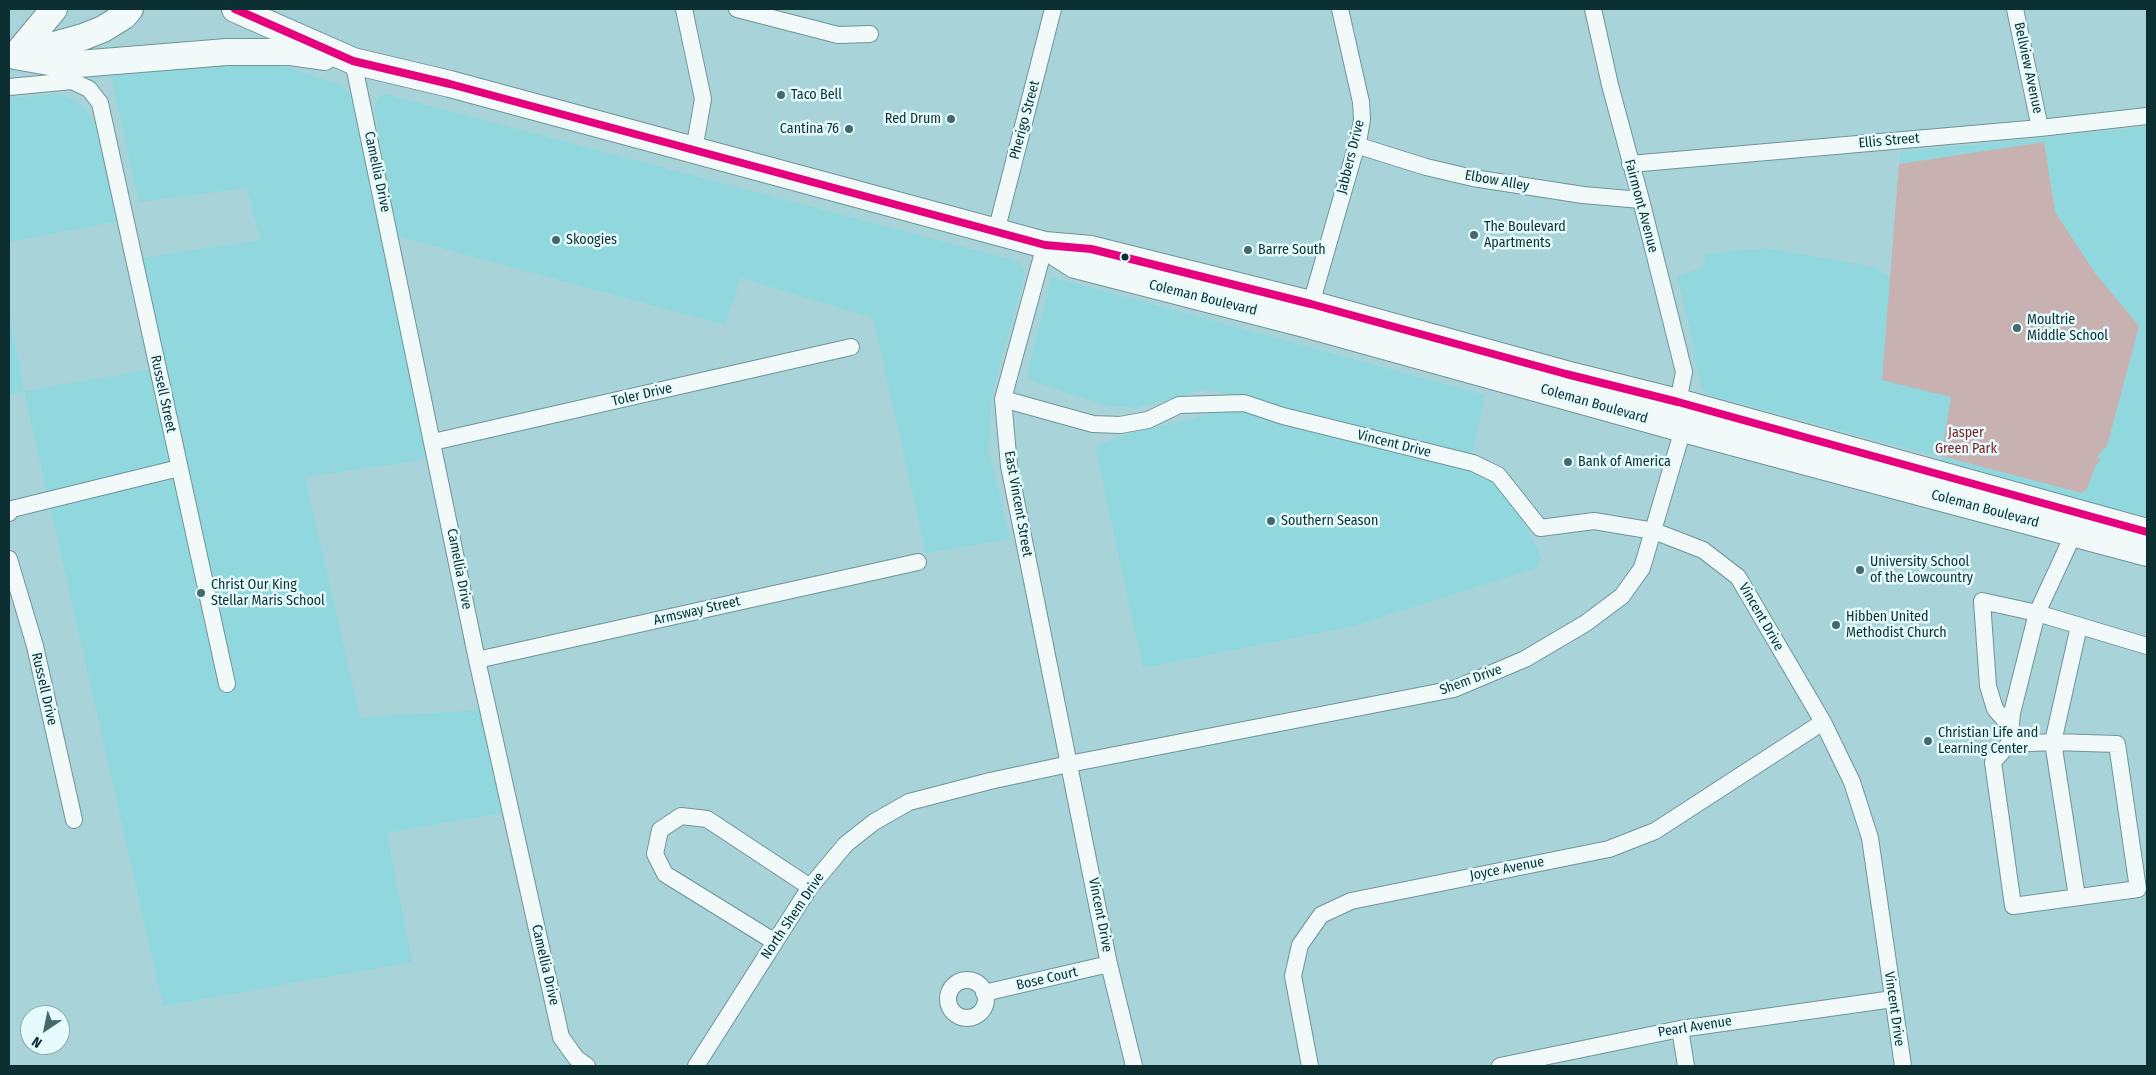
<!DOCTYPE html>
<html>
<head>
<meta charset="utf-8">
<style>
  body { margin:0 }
  #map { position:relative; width:2156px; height:1075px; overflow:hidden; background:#a8d4d9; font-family:"Fira Sans Condensed",sans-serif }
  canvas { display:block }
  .frame { position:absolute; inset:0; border:10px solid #0c2f32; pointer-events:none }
  .north { position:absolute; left:20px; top:1005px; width:50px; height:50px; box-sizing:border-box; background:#e5fbfd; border:1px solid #8ea9ac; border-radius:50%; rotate:214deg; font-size:14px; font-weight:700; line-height:20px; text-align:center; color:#0c2f32 }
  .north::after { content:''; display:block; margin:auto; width:18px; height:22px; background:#43696c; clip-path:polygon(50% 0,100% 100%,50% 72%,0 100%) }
</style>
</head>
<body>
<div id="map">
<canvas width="2156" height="1075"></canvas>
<div class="frame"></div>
<div class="north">N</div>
</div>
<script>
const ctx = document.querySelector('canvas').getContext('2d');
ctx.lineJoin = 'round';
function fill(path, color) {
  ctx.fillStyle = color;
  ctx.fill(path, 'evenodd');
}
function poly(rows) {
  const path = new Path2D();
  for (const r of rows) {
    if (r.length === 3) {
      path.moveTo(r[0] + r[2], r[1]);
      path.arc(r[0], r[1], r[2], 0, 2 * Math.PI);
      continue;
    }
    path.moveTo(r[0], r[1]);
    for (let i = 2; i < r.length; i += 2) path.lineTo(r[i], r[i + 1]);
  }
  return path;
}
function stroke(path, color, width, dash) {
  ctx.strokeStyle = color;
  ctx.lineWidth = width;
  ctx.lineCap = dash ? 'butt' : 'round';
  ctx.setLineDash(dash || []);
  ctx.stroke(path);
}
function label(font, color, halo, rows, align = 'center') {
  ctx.font = font + ' "Fira Sans Condensed",sans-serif';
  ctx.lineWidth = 5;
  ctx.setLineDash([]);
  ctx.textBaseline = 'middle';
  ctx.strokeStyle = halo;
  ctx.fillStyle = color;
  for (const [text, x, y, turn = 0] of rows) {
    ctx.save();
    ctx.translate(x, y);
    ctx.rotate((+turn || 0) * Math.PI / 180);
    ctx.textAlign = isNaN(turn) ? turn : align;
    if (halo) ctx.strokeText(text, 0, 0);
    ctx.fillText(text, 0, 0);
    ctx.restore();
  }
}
fill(poly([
  [237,58,286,67,341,85,349,92,384,233,429,459,305,477,360,717,485,710,508,812,387,833,412,962,163,1006,24,391,9,395,9,313,24,391,152,369,128,260,260,240,247,188,139,202,109,68],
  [60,94,79,102,95,123,119,221,9,242,9,98],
  [385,94,1017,261,1023,266,1025,275,993,390,990,418,989,452,1010,539,926,553,873,318,741,278,725,325,397,236,374,106,378,97],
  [2147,127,2147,517,1940,462,1941,457,1708,395,1703,389,1693,353,1695,349,1677,277,1703,267,1705,265,1704,254,1765,248,1874,267,1890,277,1900,152],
  [1052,277,1485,395,1473,452,1456,453,1317,415,1206,389,1136,408,1108,406,1026,379],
  [1224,407,1240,408,1466,468,1497,480,1517,505,1541,558,1536,568,1354,626,1143,668,1095,446,1133,432,1194,419]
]), '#90d8de');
fill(poly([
  [2044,142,2055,212,2095,273,2139,326,2107,446,2096,457,2101,459,2095,467,2087,489,2082,493,1941,456,1951,397,1882,380,1899,164]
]), '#c8b1b1');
const street = poly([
  [684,9,703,99,694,150],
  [737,9,838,35,870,34],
  [2015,9,2040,128],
  [353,61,477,660,561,1037,576,1058,587,1066],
  [9,87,72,81,89,89,100,103,227,684],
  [1356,145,1426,167,1473,178,1583,195,1641,200],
  [1630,164,2040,128,2147,116],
  [996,232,1053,9],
  [1045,245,1003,399,1009,466,1109,964,1134,1066],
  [1311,304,1359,137,1362,119,1361,102,1340,9],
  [1003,399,1093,424,1120,425,1148,420,1179,405,1244,403,1283,416,1473,463,1498,475,1540,528,1594,521,1654,531,1703,550,1738,577,1823,722,1852,782,1870,838,1903,1066],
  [433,442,851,347],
  [9,513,12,509,179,468],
  [2074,533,2037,613,2147,646],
  [9,559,35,646,74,820],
  [477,660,918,562],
  [2011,727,1995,709,1988,686,1982,601,2037,613,2012,713,2009,744,1993,762,2013,906,2138,889,2117,744,2053,742,2079,626],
  [2009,744,2053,742,2077,897],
  [775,942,665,874,655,854,660,830,681,816,707,819,810,887],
  [967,999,19],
  [984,993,1109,964],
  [1680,1029,1686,1066],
  [696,1066,810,887,846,844,874,822,909,802,990,781,1069,764,1454,689,1525,659,1586,623,1622,596,1642,568,1683,429,1678,402,1684,372,1641,200,1610,85,1593,9],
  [1310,1066,1293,976,1300,945,1321,915,1351,901,1609,849,1655,831,1823,722],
  [1500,1066,1680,1029,1893,999]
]);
const primary = poly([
  [54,9,15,56,66,65,227,52,289,52,324,57],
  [235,9,353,61,450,84,1045,245,1091,249,1311,304,1566,374,1678,402,2147,532],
  [22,54,83,37,103,29,124,16,130,9],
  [1045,246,1075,265,1308,325,1683,429,2147,553]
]);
stroke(street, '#709498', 18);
stroke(primary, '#709498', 28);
stroke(street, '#f2f9f9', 16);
stroke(primary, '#f2f9f9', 26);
stroke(poly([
  [235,9,353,61,450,84,1045,245,1091,249,1311,304,1566,374,1678,402,2147,532]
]), '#e5007d', 8);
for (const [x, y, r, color] of [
  [781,95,5,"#43696c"],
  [951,119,5,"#43696c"],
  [849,129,5,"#43696c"],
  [1474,235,5,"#43696c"],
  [556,240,5,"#43696c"],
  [1248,250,5,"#43696c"],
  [1125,257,4.5,"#0c2f32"],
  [2017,328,5,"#43696c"],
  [1568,462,5,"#43696c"],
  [1271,521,5,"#43696c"],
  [1860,570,5,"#43696c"],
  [201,593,5,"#43696c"],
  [1836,625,5,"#43696c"],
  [1928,741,5,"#43696c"]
]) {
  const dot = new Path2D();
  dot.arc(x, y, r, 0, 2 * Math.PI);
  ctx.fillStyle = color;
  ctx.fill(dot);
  stroke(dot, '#e5fbfd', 2);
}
label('14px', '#0c2f32', '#e5fbfd', [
  ["Bellview Avenue",2028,68,78],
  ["Pherigo Street",1025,120,-75],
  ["Ellis Street",1889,141,-5],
  ["Jabbers Drive",1351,157,-76],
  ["Camellia Drive",377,172,78],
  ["Elbow Alley",1497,181,10],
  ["Fairmont Avenue",1641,206,75],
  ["Coleman Boulevard",1203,298,14],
  ["Russell Street",163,394,78],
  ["Toler Drive",642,395,-13],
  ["Coleman Boulevard",1594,404,16],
  ["Vincent Drive",1394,444,14],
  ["East Vincent Street",1018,504,80],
  ["Coleman Boulevard",1985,509,15],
  ["Camellia Drive",459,569,79],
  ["Armsway Street",697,611,-13],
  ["Vincent Drive",1761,617,60],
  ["Shem Drive",1471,680,-20],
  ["Russell Drive",44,689,77],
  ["Joyce Avenue",1507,869,-11],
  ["Vincent Drive",1100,915,79],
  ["North Shem Drive",793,916,-56],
  ["Camellia Drive",545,965,77],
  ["Bose Court",1047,979,-13],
  ["Vincent Drive",1894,1009,82],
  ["Pearl Avenue",1695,1027,-9]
]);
label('14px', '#0c2f32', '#e5fbfd', [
  ["Taco Bell",791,95],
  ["Red Drum",941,119,"right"],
  ["Cantina 76",839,129,"right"],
  ["The Boulevard",1484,227],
  ["Apartments",1484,243],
  ["Skoogies",566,240],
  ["Barre South",1258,250],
  ["Moultrie",2027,320],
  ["Middle School",2027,336],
  ["Bank of America",1578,462],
  ["Southern Season",1281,521],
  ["University School",1870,562],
  ["of the Lowcountry",1870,578],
  ["Christ Our King",211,585],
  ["Stellar Maris School",211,601],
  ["Hibben United",1846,617],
  ["Methodist Church",1846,633],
  ["Christian Life and",1938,733],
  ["Learning Center",1938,749]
], 'left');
label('14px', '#7c1b20', '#e5fbfd', [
  ["Jasper",1966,433],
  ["Green Park",1966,449]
]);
</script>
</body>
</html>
